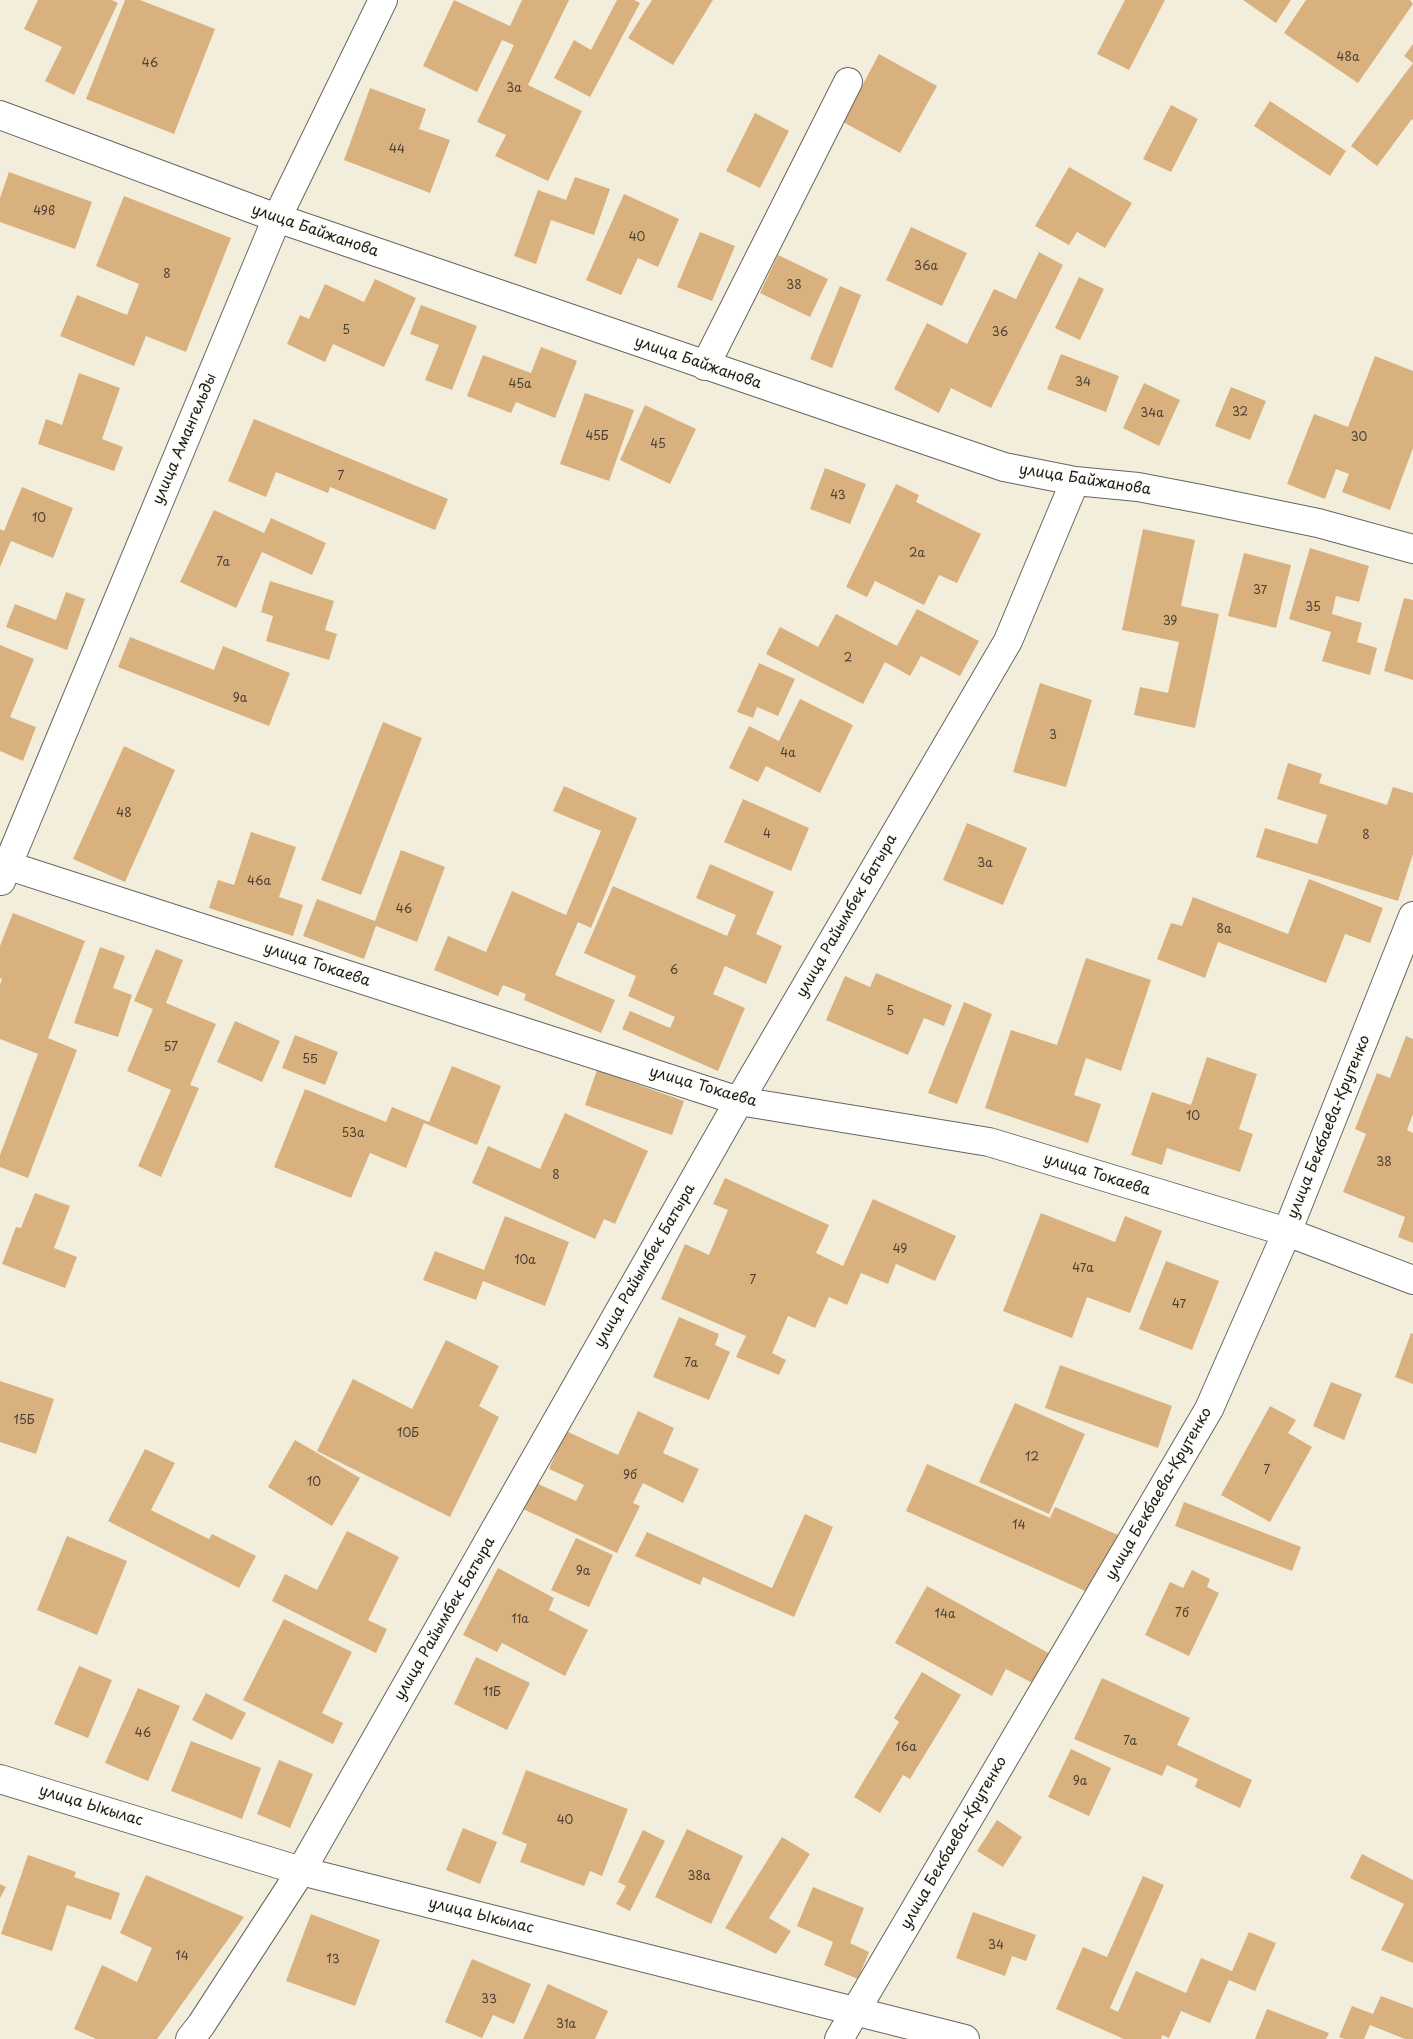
<!DOCTYPE html>
<html>
<head>
<meta charset="utf-8">
<style>
  body { margin:0 }
  canvas { display:block; background:#f3eedb }
</style>
</head>
<body>
<canvas width="1413" height="2039"></canvas>
<script>
const ctx = document.querySelector('canvas').getContext('2d');
ctx.lineJoin = 'round';
function fill(path, color) {
  ctx.fillStyle = color;
  ctx.fill(path, 'evenodd');
}
function poly(rows) {
  const path = new Path2D();
  for (const r of rows) {
    path.moveTo(r[0], r[1]);
    for (let i = 2; i < r.length; i += 2) path.lineTo(r[i], r[i + 1]);
  }
  return path;
}
function stroke(path, color, width, dash) {
  ctx.strokeStyle = color;
  ctx.lineWidth = width;
  ctx.lineCap = dash ? 'butt' : 'round';
  ctx.setLineDash(dash || []);
  ctx.stroke(path);
}
function label(font, color, halo, rows, align = 'center') {
  ctx.font = font + ' "Playpen Sans",sans-serif';
  ctx.lineWidth = 4;
  ctx.setLineDash([]);
  ctx.textBaseline = 'middle';
  ctx.strokeStyle = halo;
  ctx.fillStyle = color;
  for (const [text, x, y, turn = 0] of rows) {
    ctx.save();
    ctx.translate(x, y);
    ctx.rotate((+turn || 0) * Math.PI / 180);
    ctx.textAlign = isNaN(turn) ? turn : align;
    if (halo) ctx.strokeText(text, 0, 0);
    ctx.fillText(text, 0, 0);
    ctx.restore();
  }
}
fill(poly([
  [38,0,112,0,118,3,74,95,45,81,62,47,24,29],
  [125,0,140,0,215,29,174,134,86,99],
  [454,0,510,26,522,0,569,0,528,85,582,111,548,181,495,156,506,135,477,122,514,45,502,40,477,92,423,66],
  [617,0,634,0,640,3,590,97,554,78,574,40,591,50],
  [652,0,713,0,673,65,628,38],
  [1125,0,1165,0,1129,70,1097,54],
  [1243,0,1291,0,1276,23],
  [1306,0,1410,0,1413,4,1358,83,1284,33],
  [1413,44,1413,63,1404,56],
  [879,54,937,86,900,153,843,122],
  [1413,63,1413,120,1412,119,1377,166,1351,146],
  [370,88,426,109,419,129,450,140,430,193,344,160],
  [1270,101,1346,151,1330,176,1254,126],
  [1171,105,1198,119,1171,172,1143,159],
  [755,113,789,131,760,188,726,171],
  [1069,167,1132,203,1105,248,1077,232,1069,245,1035,226],
  [9,172,92,202,75,249,0,222,0,198],
  [575,177,610,189,594,235,551,220,536,264,514,256,538,190,566,200],
  [624,194,679,219,658,267,638,258,621,295,586,280],
  [124,196,231,238,186,352,146,336,134,366,60,336,77,295,127,315,139,284,96,266],
  [911,227,967,253,942,306,886,280],
  [700,232,735,246,712,301,677,287],
  [1039,252,1063,265,991,408,951,388,939,413,894,389,927,323,967,344,994,289,1016,299],
  [778,255,828,279,810,317,760,293],
  [1079,277,1104,289,1080,340,1055,328],
  [375,279,416,298,384,367,333,344,325,362,287,344,300,315,309,319,325,284,364,302],
  [840,286,861,295,832,368,810,359],
  [421,305,477,326,452,390,425,380,439,345,410,334],
  [541,347,577,361,555,418,516,402,511,413,467,396,483,355,531,373],
  [1061,354,1119,376,1106,412,1047,389],
  [1375,356,1413,371,1413,448,1390,510,1342,492,1349,474,1336,469,1325,499,1287,484,1314,414,1348,427],
  [79,373,120,388,102,439,123,447,114,471,38,444,46,419,62,425],
  [1144,383,1180,400,1159,446,1123,428],
  [1231,387,1266,401,1250,440,1215,426],
  [585,393,634,410,609,481,560,464],
  [645,405,696,429,670,484,620,460],
  [254,419,448,499,435,530,330,487,328,493,276,472,266,497,228,481],
  [825,468,866,484,850,524,810,509],
  [896,484,919,495,916,502,981,534,957,583,939,575,924,605,875,581,867,597,846,587],
  [22,487,73,508,53,558,11,541,0,567,0,529,4,531],
  [214,510,264,533,271,518,326,543,312,575,262,552,236,608,180,582],
  [1143,529,1195,540,1181,606,1219,614,1195,728,1134,715,1140,687,1168,693,1179,642,1122,630],
  [1310,548,1369,566,1359,602,1336,596,1332,614,1362,623,1357,642,1377,648,1370,675,1322,661,1331,632,1289,619],
  [1244,553,1291,565,1276,628,1228,616],
  [270,581,334,601,325,630,337,634,329,660,266,641,273,616,261,612],
  [66,592,85,599,67,650,6,627,15,604,56,620],
  [1404,598,1413,600,1413,680,1384,671],
  [917,609,979,641,960,676,921,656,910,676,885,662,863,704,766,654,780,627,818,647,836,614,897,646],
  [130,637,214,670,223,646,290,673,269,726,118,667],
  [0,645,34,659,10,717,36,727,23,761,0,751],
  [759,663,795,679,778,716,757,707,753,718,737,712],
  [1040,683,1092,700,1066,787,1013,772],
  [800,699,853,725,820,793,766,766,758,782,729,768,749,726,779,741],
  [383,722,422,738,361,895,321,880],
  [124,746,175,770,125,882,73,859],
  [1288,763,1322,774,1319,783,1387,805,1393,787,1413,793,1413,854,1398,901,1256,857,1265,828,1317,844,1327,815,1277,799],
  [564,786,637,818,591,928,578,922,555,975,615,1000,601,1033,524,1000,526,994,503,985,498,996,434,970,448,936,486,952,512,891,566,915,601,831,553,811],
  [743,799,809,828,791,871,724,842],
  [967,823,1027,848,1003,905,943,880],
  [251,832,296,847,279,897,303,905,293,936,209,908,218,880,234,885],
  [401,850,445,867,417,942,376,926,364,959,303,936,317,899,375,921],
  [710,864,774,892,756,934,782,946,766,984,725,966,713,994,745,1008,718,1071,622,1029,630,1011,670,1028,675,1017,628,996,636,976,584,953,613,886,727,936,736,915,696,898],
  [1309,879,1383,908,1370,943,1345,934,1326,983,1218,942,1205,978,1157,959,1171,923,1182,926,1193,897,1288,934],
  [13,913,85,941,48,1038,77,1050,28,1178,0,1167,0,1155,38,1054,0,1039,0,985,2,979,0,978,0,946],
  [100,947,125,956,113,988,132,995,118,1037,74,1023],
  [156,949,183,960,166,1003,216,1024,190,1085,199,1088,161,1177,138,1166,171,1090,127,1071,153,1009,134,1001],
  [1086,958,1151,980,1121,1071,1086,1058,1074,1095,1101,1104,1088,1143,985,1108,1011,1030,1057,1045],
  [876,973,952,1005,944,1026,924,1018,908,1055,826,1020,845,976,870,987],
  [964,1002,992,1014,957,1104,928,1093],
  [235,1021,280,1041,262,1082,217,1062],
  [295,1035,338,1052,325,1085,282,1068],
  [1406,1036,1413,1039,1413,1114,1407,1130,1413,1133,1413,1243,1398,1237,1405,1217,1343,1192,1366,1134,1355,1129,1377,1073,1390,1078],
  [1207,1057,1257,1074,1239,1129,1253,1134,1240,1172,1167,1148,1162,1165,1131,1155,1152,1092,1191,1105],
  [452,1066,501,1086,477,1145,424,1123,406,1168,370,1153,351,1198,274,1167,305,1089,386,1122,392,1107,429,1122],
  [597,1070,684,1101,672,1135,585,1105],
  [565,1113,648,1151,615,1224,604,1219,595,1239,472,1183,488,1146,540,1169],
  [725,1178,829,1225,816,1253,843,1266,873,1199,956,1236,935,1281,896,1264,888,1284,861,1273,847,1305,829,1297,815,1328,788,1316,772,1353,786,1360,779,1375,736,1357,746,1336,661,1299,685,1244,709,1255,728,1210,713,1204],
  [35,1193,70,1206,54,1248,77,1257,65,1288,2,1264,16,1227,21,1228],
  [1041,1213,1115,1242,1125,1216,1162,1231,1130,1313,1087,1297,1072,1338,1003,1311],
  [505,1216,569,1242,545,1306,483,1281,476,1300,423,1280,435,1251,484,1270],
  [1166,1261,1219,1281,1192,1350,1139,1329],
  [679,1317,719,1334,715,1345,730,1352,709,1400,653,1377],
  [1411,1333,1413,1334,1413,1384,1395,1377],
  [446,1340,499,1366,479,1406,499,1417,450,1517,317,1451,353,1379,412,1409],
  [1060,1365,1172,1406,1158,1448,1045,1408],
  [0,1381,54,1399,36,1454,0,1442],
  [1331,1382,1362,1394,1344,1440,1313,1426],
  [1015,1403,1085,1434,1049,1514,979,1482],
  [1270,1406,1296,1420,1288,1433,1312,1447,1270,1522,1221,1495],
  [638,1411,674,1428,663,1453,699,1469,683,1503,643,1483,633,1503,640,1506,617,1553,523,1509,536,1483,576,1501,584,1485,549,1469,566,1431,618,1455],
  [295,1440,360,1478,332,1526,268,1487],
  [145,1449,175,1463,151,1510,209,1539,212,1534,256,1556,239,1588,108,1521],
  [927,1464,1050,1518,1055,1507,1118,1535,1092,1594,906,1511],
  [1184,1502,1301,1547,1292,1571,1175,1526],
  [805,1514,833,1527,794,1617,703,1577,700,1585,635,1556,647,1532,772,1588],
  [347,1531,399,1557,368,1620,387,1629,376,1653,272,1601,285,1574,317,1590],
  [67,1536,127,1561,97,1635,37,1610],
  [576,1538,613,1555,589,1607,551,1590],
  [498,1568,554,1598,549,1610,588,1630,565,1676,502,1643,497,1652,463,1635],
  [1192,1570,1210,1579,1207,1587,1219,1593,1189,1656,1145,1635,1170,1582,1183,1588],
  [927,1586,1052,1655,1036,1685,1006,1669,992,1696,895,1643],
  [284,1619,352,1652,322,1713,343,1723,333,1744,243,1700],
  [476,1657,530,1683,507,1730,454,1704],
  [79,1666,112,1680,88,1738,54,1724],
  [922,1672,961,1695,910,1779,903,1775,880,1813,854,1797,899,1722,894,1718],
  [1102,1678,1190,1718,1177,1745,1252,1780,1240,1808,1195,1787,1198,1779,1167,1765,1162,1776,1074,1739],
  [138,1688,180,1706,148,1781,105,1763],
  [206,1693,246,1713,232,1740,192,1720],
  [191,1741,261,1768,242,1819,171,1791],
  [1071,1749,1111,1768,1089,1816,1048,1797],
  [279,1760,313,1774,290,1828,257,1814],
  [526,1770,628,1809,602,1876,590,1871,584,1886,520,1862,527,1844,502,1834],
  [997,1820,1022,1837,1003,1867,977,1851],
  [463,1828,497,1842,480,1884,446,1870],
  [687,1829,743,1856,711,1924,655,1897],
  [643,1830,665,1841,630,1911,616,1904,626,1886,618,1882],
  [782,1837,810,1854,769,1918,791,1931,776,1954,725,1928],
  [1362,1854,1413,1880,1413,1963,1381,1950,1404,1904,1350,1878],
  [28,1855,76,1872,74,1877,120,1893,111,1920,67,1905,52,1951,1,1934],
  [146,1875,244,1917,157,2039,96,2039,74,2029,102,1965,137,1982,152,1948,120,1933],
  [1143,1876,1164,1885,1110,2008,1118,2012,1136,1971,1186,1993,1201,1958,1232,1971,1249,1932,1276,1943,1255,1991,1229,1980,1210,2023,1181,2011,1169,2038,1162,2035,1161,2039,1124,2039,1056,2009,1083,1947,1107,1957],
  [0,1884,6,1887,0,1898],
  [813,1887,864,1908,850,1943,869,1952,858,1979,824,1965,833,1942,797,1926],
  [973,1912,1036,1935,1026,1961,1012,1956,1005,1976,956,1958],
  [311,1914,380,1940,355,2006,286,1981],
  [472,1959,531,1984,514,2024,493,2015,482,2038,445,2022],
  [548,1984,608,2011,595,2039,523,2039],
  [1381,1996,1413,2008,1413,2039,1405,2039,1370,2025,1364,2039,1345,2039,1339,2037,1352,2006,1373,2014],
  [1267,2009,1329,2033,1326,2039,1255,2039]
]), '#d9b17e');
const street = poly([
  [0,115,277,218,1004,467,1075,481,1138,487,1201,499,1318,523,1413,549],
  [705,366,848,82],
  [0,863,739,1101,989,1142,1287,1232,1413,1280],
  [1,881,277,218,383,0],
  [190,2039,201,2025,301,1871,739,1101,1008,641,1075,481],
  [839,2039,1209,1409,1287,1232,1413,916]
]);
const secondary = poly([
  [0,1779,301,1871,965,2039]
]);
stroke(street, '#67665f', 30);
stroke(secondary, '#67665f', 30);
stroke(street, '#fff', 28);
stroke(secondary, '#fff', 28);
label('12px', '#4b4134', null, [
  ["48а",1348,58],
  ["46",150,64],
  ["3а",514,89],
  ["44",397,150],
  ["49в",44,212],
  ["40",637,238],
  ["36а",926,267],
  ["8",167,275],
  ["38",794,286],
  ["5",346,331],
  ["36",1000,333],
  ["34",1083,383],
  ["45а",520,385],
  ["32",1240,413],
  ["34а",1152,414],
  ["45Б",597,437],
  ["30",1359,438],
  ["45",658,445],
  ["7",341,477],
  ["43",838,496],
  ["10",39,519],
  ["2а",917,554],
  ["7а",223,563],
  ["37",1260,591],
  ["35",1313,608],
  ["39",1170,622],
  ["2",848,659],
  ["9а",240,699],
  ["3",1053,736],
  ["4а",788,754],
  ["48",124,814],
  ["4",767,835],
  ["8",1366,836],
  ["3а",985,864],
  ["46а",259,882],
  ["46",404,910],
  ["8а",1224,930],
  ["6",674,971],
  ["5",890,1012],
  ["57",171,1048],
  ["55",310,1060],
  ["10",1193,1117],
  ["53а",353,1134],
  ["38",1384,1163],
  ["8",556,1176],
  ["49",900,1250],
  ["10а",525,1261],
  ["47а",1083,1269],
  ["7",753,1281],
  ["47",1179,1305],
  ["7а",691,1364],
  ["15Б",24,1421],
  ["10Б",408,1434],
  ["12",1032,1458],
  ["7",1267,1471],
  ["9б",630,1476],
  ["10",314,1483],
  ["14",1019,1526],
  ["9а",583,1572],
  ["7б",1182,1614],
  ["14а",945,1615],
  ["11а",520,1620],
  ["11Б",492,1693],
  ["46",143,1734],
  ["7а",1130,1742],
  ["16а",906,1748],
  ["9а",1080,1782],
  ["40",565,1821],
  ["38а",699,1877],
  ["34",996,1946],
  ["14",182,1957],
  ["13",333,1960],
  ["33",489,2000],
  ["31а",566,2025]
]);
label('15px', '#1c1c1c', '#fdfcf7', [
  ["улица Байжанова",315,231,19],
  ["улица Байжанова",698,363,19],
  ["улица Амангельды",185,439,-67],
  ["улица Байжанова",1085,480,9],
  ["улица Райымбек Батыра",847,916,-60],
  ["улица Токаева",317,965,18],
  ["улица Токаева",703,1087,16],
  ["улица Бекбаева-Крутенко",1329,1127,-68],
  ["улица Токаева",1097,1175,17],
  ["улица Райымбек Батыра",645,1266,-60],
  ["улица Бекбаева-Крутенко",1159,1494,-60],
  ["улица Райымбек Батыра",445,1619,-60],
  ["улица Ыкылас",91,1806,17],
  ["улица Бекбаева-Крутенко",954,1843,-60],
  ["улица Ыкылас",481,1916,14]
]);
</script>
</body>
</html>
